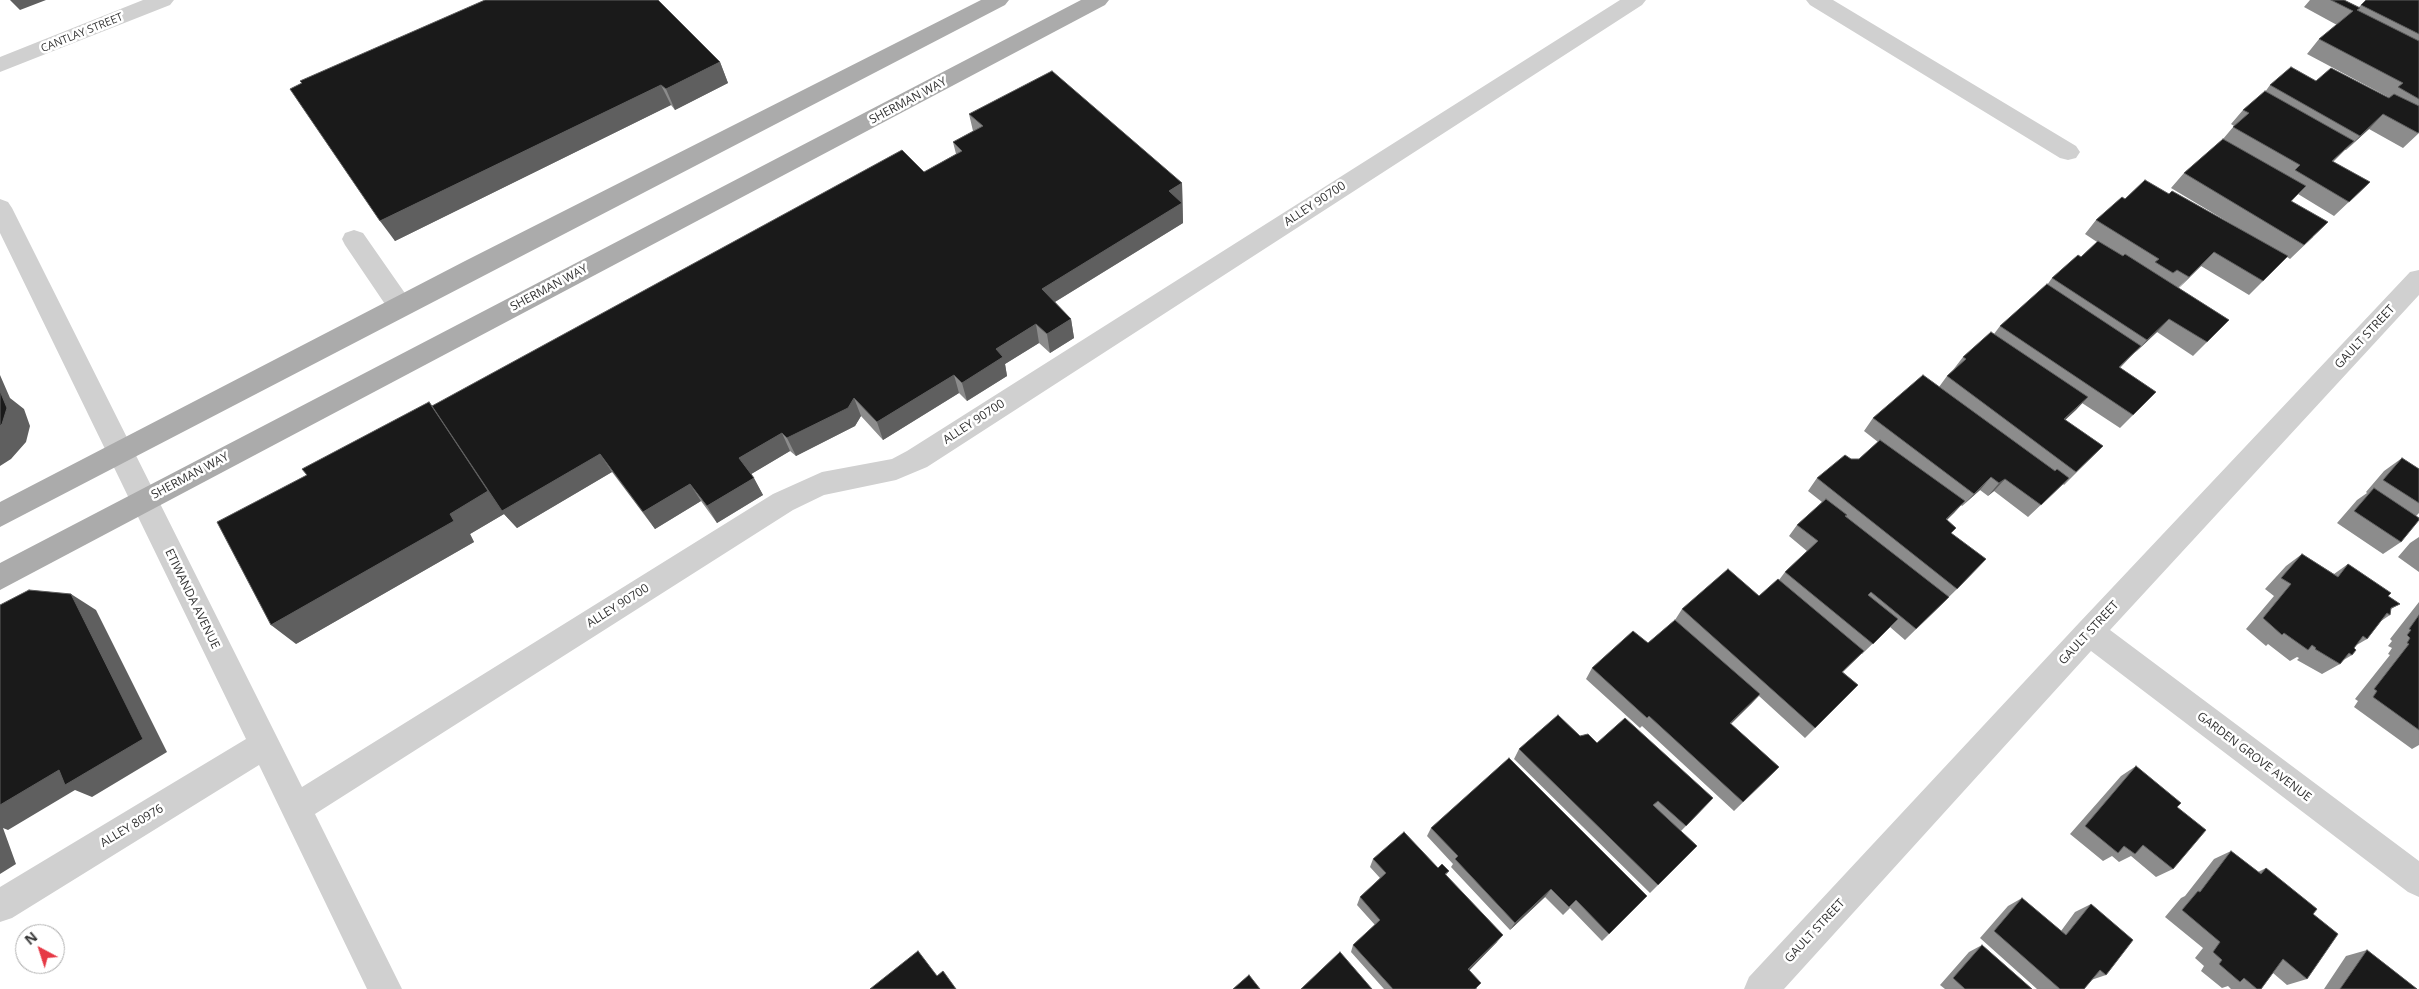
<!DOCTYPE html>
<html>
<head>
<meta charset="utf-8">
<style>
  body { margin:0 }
  #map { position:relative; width:2419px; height:989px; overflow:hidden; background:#fff; font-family:"Open Sans",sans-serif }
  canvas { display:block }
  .north { position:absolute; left:15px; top:924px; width:50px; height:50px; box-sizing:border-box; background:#fff; border:1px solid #adadad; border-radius:50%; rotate:320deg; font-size:14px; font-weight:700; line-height:20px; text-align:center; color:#333 }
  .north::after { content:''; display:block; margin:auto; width:18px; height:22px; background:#e63946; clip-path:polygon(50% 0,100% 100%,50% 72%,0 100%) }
</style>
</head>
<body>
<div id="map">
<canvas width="2419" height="989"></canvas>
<div class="north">N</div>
</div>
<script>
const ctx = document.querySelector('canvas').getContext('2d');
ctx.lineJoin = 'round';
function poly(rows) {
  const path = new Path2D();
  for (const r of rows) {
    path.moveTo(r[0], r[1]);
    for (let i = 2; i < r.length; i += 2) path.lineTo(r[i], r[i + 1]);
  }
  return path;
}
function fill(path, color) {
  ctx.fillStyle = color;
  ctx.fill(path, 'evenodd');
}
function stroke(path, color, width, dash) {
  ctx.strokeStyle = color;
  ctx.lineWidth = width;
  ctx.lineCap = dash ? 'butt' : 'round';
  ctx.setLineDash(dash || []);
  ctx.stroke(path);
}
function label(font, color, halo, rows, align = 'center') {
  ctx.font = font + ' "Open Sans",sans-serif';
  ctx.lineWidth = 5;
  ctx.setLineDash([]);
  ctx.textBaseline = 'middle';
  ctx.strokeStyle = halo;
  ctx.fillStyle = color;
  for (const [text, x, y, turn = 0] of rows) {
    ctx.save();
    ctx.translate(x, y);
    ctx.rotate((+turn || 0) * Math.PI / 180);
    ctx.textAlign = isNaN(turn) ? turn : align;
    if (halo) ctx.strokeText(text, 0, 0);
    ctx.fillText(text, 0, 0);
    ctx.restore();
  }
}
fill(poly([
  [143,0,174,0,170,5,0,72,0,57,143,0],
  [1620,0,1646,0,1642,5,927,467,896,480,824,495,793,510,315,814,402,989,367,989,259,765,12,918,0,922,0,887,246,739,0,233,0,199,8,202,12,208,302,787,773,494,822,472,892,459,907,451,1620,0],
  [1806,0,1833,0,2076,146,2080,152,2076,158,2068,160,2060,158,1810,5,1806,0],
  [354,230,363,233,409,299,413,306,409,313,400,316,391,313,345,245,342,239,345,233,354,230],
  [2419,270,2419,295,2110,630,2419,861,2419,897,2408,892,2091,651,1784,989,1744,989,1749,977,2079,623,2410,272,2419,270]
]), '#d0d0d0');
fill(poly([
  [981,0,1009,0,1005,5,0,527,0,502,465,261,981,0],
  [1081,0,1109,0,1105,5,0,590,0,563,1081,0]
]), '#ababab');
fill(poly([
  [2310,0,2344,0,2359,7,2361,5,2419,0,2419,133,2403,148,2369,129,2346,150,2345,150,2333,162,2370,182,2334,216,2298,194,2291,202,2313,237,2290,259,2287,257,2249,295,2201,266,2178,288,2229,320,2193,356,2157,332,2134,353,2120,368,2156,392,2120,428,2082,403,2065,420,2103,446,2064,485,2063,484,2028,517,1994,491,1988,496,1980,490,1962,506,1961,505,1947,520,1951,533,1957,589,1905,640,1890,627,1862,654,1861,654,1843,672,1858,685,1805,738,1759,696,1731,724,1779,767,1734,811,1642,726,1640,728,1586,679,1592,668,1648,643,1675,620,1682,609,1759,596,1779,580,1785,572,1807,551,1789,536,1797,525,1822,502,1808,491,1817,478,1851,459,1859,459,1878,442,1864,431,1873,418,1939,387,1947,376,1953,370,1963,357,1994,334,2000,326,2047,285,2052,278,2081,257,2097,242,2085,234,2096,220,2125,199,2169,194,2248,234,2171,188,2184,173,2223,139,2234,126,2231,124,2243,110,2265,92,2270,85,2316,81,2388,97,2307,54,2319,39,2337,25,2304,7],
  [720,62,728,83,675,110,671,105,395,241,302,83],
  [969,114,1182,183,1183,223,1055,302,1071,319,1074,338,1050,353,1039,343,1005,364,1007,376,967,401,959,393,883,440,861,416,855,426,796,456,790,451,751,474,763,495,717,523,701,501,655,529,612,472,517,528,504,514,470,534,474,542,296,644,429,402,432,406,924,172,956,154,953,142,973,131],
  [2402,458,2419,469,2419,513,2416,516,2401,542,2383,554,2337,523,2357,500,2367,493,2366,492,2384,471],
  [2419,537,2419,572,2398,557,2410,543],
  [2302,554,2334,574,2348,564,2388,596,2400,604,2391,609,2390,615,2381,621,2367,639,2355,646,2354,648,2352,655,2342,661,2340,664,2322,674,2297,660,2299,658,2297,657,2290,661,2268,644,2266,646,2246,629,2274,596,2265,589,2286,566],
  [2419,602,2419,745,2412,749,2354,707,2358,701,2355,699,2390,655,2388,654,2392,648,2388,646,2392,641,2390,639],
  [1580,736,1597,743,1713,798,1681,831,1697,846,1650,893,1514,759,1519,749],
  [2136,766,2177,807,2173,869,2156,877,2131,856,2119,862,2112,856,2103,861,2070,834,2121,776],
  [1431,828,1647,896,1602,941,1570,908,1563,915,1545,897,1510,930,1451,867,1453,864,1427,836],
  [2231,851,2258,872,2266,868,2313,914,2307,979,2287,985,2273,973,2261,989,2231,989,2228,986,2222,988,2201,971,2204,966,2195,958,2203,948,2165,917,2181,898,2185,896,2214,859],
  [1373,859,1438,868,1449,871,1446,875,1497,942,1469,970,1477,989,1384,989,1351,952,1353,945,1375,925,1357,905,1360,897,1380,878,1370,867],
  [2022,898,2061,931,2075,912,2091,904,2106,975,2091,980,2084,989,2037,989,1980,938,2008,906],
  [1982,945,2032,989,1945,989,1940,985,1969,952],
  [2367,950,2417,989,2324,989,2346,956]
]), '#8c8c8c');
fill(poly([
  [10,0,46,0,20,10],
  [720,62,728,83,675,110,666,89],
  [661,85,671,105,395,241,380,221],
  [2383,114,2369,129,2346,150,2360,136],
  [1182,183,1183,223,1045,308,1042,289,1169,191],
  [2214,252,2201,266,2176,291,2189,277],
  [1071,319,1074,338,1050,353,1047,334],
  [2169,319,2157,332,2135,353,2147,340],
  [1036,324,1039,343,1005,364,1007,376,967,401,962,383,996,349],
  [0,375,10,398,24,409,30,426,26,442,11,459,0,466],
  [954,375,959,393,883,440,877,422],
  [2088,397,2076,410,2052,432,2064,419],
  [854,398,861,416,855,426,796,456,787,438],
  [429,402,448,424,600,454,612,472,517,528,504,514,470,534,474,542,296,644,271,625,450,514],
  [782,433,790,451,748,476,739,458],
  [1991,477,1980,490,1962,506],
  [754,478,763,495,717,523,707,506],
  [2005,479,1994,491,1988,496,1999,483],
  [690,484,701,501,655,529,643,512],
  [1965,501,1954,513,1935,531,1946,519],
  [71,594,96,610,167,752,92,797,75,790,8,830,3,828,16,864,0,874,0,805],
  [1760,694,1751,704,1721,733,1730,723],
  [1551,889,1545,897,1510,930,1515,923],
  [1503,935,1497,942,1464,976,1468,969]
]), '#5f5f5f');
const building = poly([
  [485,0,658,0,720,62,666,89,661,85,380,221,290,89,302,83,300,81,485,0],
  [2331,0,2344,0,2360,8,2357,10,2419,41,2419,99,2398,87,2403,83,2319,39,2353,11,2331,0],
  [2366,0,2419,0,2419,34,2361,5,2366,0],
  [2291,67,2316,81,2331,68,2389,98,2394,94,2419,106,2419,132,2418,133,2383,114,2360,136,2270,85,2291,67],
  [1052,71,1182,183,1169,191,1182,203,1042,289,1071,319,1047,334,1036,324,996,349,1003,357,962,383,954,375,877,422,854,398,848,408,787,438,782,433,739,458,754,478,707,506,690,484,643,512,600,454,502,511,432,406,902,150,924,172,962,151,953,142,983,126,969,114,1052,71],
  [2265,91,2354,141,2332,161,2370,182,2349,202,2295,170,2300,165,2233,127,2249,113,2243,110,2265,91],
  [2223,139,2306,186,2291,201,2328,222,2304,245,2184,173,2223,139],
  [2145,180,2169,194,2172,191,2288,256,2263,281,2214,252,2189,277,2177,270,2173,273,2155,262,2159,259,2096,220,2122,197,2125,199,2145,180],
  [2098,241,2123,256,2125,254,2229,320,2207,342,2169,319,2147,340,2052,278,2078,255,2081,257,2098,241],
  [2047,284,2141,346,2119,367,2156,392,2133,415,2000,326,2047,284],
  [1991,332,2088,397,2064,419,2103,446,2076,472,1947,376,1966,359,1963,357,1991,332],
  [1923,375,2055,471,2057,469,2069,478,2041,505,2005,479,1999,483,1991,477,1974,494,1873,418,1923,375],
  [0,391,7,408,2,424,0,426,0,391],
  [429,402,488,491,450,514,454,521,271,625,217,522,307,475,302,469,429,402],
  [1880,440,1965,501,1946,519,1956,528,1951,533,1986,559,1957,589,1817,478,1845,455,1851,459,1859,459,1880,440],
  [2402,458,2419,469,2419,503,2383,480,2402,458],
  [2374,488,2419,518,2419,520,2401,542,2354,511,2374,488],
  [1826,499,1847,515,1845,516,1949,597,1916,629,1871,592,1868,595,1898,619,1873,644,1785,572,1818,541,1797,525,1826,499],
  [2302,554,2338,577,2348,564,2391,593,2388,596,2400,604,2391,608,2390,615,2387,613,2367,639,2363,636,2354,648,2356,650,2352,655,2349,653,2340,664,2315,649,2316,648,2312,645,2308,650,2284,633,2282,635,2263,618,2291,584,2281,578,2302,554],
  [1728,569,1759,596,1778,579,1864,651,1842,672,1858,685,1815,728,1682,609,1728,569],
  [29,590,71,594,143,739,65,785,59,770,0,805,0,605,29,590],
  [2419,615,2419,730,2373,697,2377,691,2374,689,2409,644,2407,643,2410,638,2407,635,2411,630,2409,629,2419,615],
  [1675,620,1760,694,1730,723,1779,767,1743,802,1649,716,1647,718,1592,668,1633,631,1648,643,1675,620],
  [1558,715,1580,736,1588,734,1597,743,1625,718,1713,798,1686,826,1658,801,1653,805,1697,846,1658,885,1519,749,1558,715],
  [1509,758,1647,896,1609,934,1576,900,1569,907,1551,889,1515,923,1455,859,1458,856,1431,828,1509,758],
  [2136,766,2181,803,2177,807,2206,830,2173,869,2143,845,2135,854,2124,846,2118,853,2085,826,2136,766],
  [1404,832,1438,868,1442,864,1449,871,1445,874,1503,935,1468,969,1481,983,1475,989,1393,989,1353,945,1380,920,1360,897,1386,873,1373,859,1404,832],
  [2231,851,2261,874,2266,868,2317,909,2313,914,2338,934,2307,979,2283,959,2261,989,2257,989,2244,978,2240,982,2219,964,2222,960,2213,952,2220,942,2182,910,2198,891,2200,892,2231,851],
  [2022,898,2066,935,2091,904,2133,940,2106,975,2100,970,2084,989,2060,989,1994,931,2022,898],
  [1982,945,2032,989,1965,989,1953,978,1982,945],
  [2367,950,2417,989,2340,989,2367,950],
  [918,951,937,976,943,971,956,989,870,989,918,951],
  [1340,952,1372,989,1301,989,1340,952],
  [1249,975,1260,989,1233,989,1249,975]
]);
fill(building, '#1a1a1a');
stroke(building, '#5f5f5f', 1);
label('11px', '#333', '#fff', [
  ["CANTLAY STREET",82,33,-22]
]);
label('12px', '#333', '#fff', [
  ["SHERMAN WAY",908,101,-28],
  ["ALLEY 90700",1315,204,-33],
  ["SHERMAN WAY",549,288,-28],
  ["GAULT STREET",2365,337,-47],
  ["ALLEY 90700",974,422,-33],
  ["SHERMAN WAY",190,476,-28],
  ["ETIWANDA AVENUE",192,599,64],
  ["ALLEY 90700",618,606,-32],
  ["GAULT STREET",2089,633,-47],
  ["GARDEN GROVE AVENUE",2254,757,37],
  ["ALLEY 80976",132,826,-31],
  ["GAULT STREET",1815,931,-47]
]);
</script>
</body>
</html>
